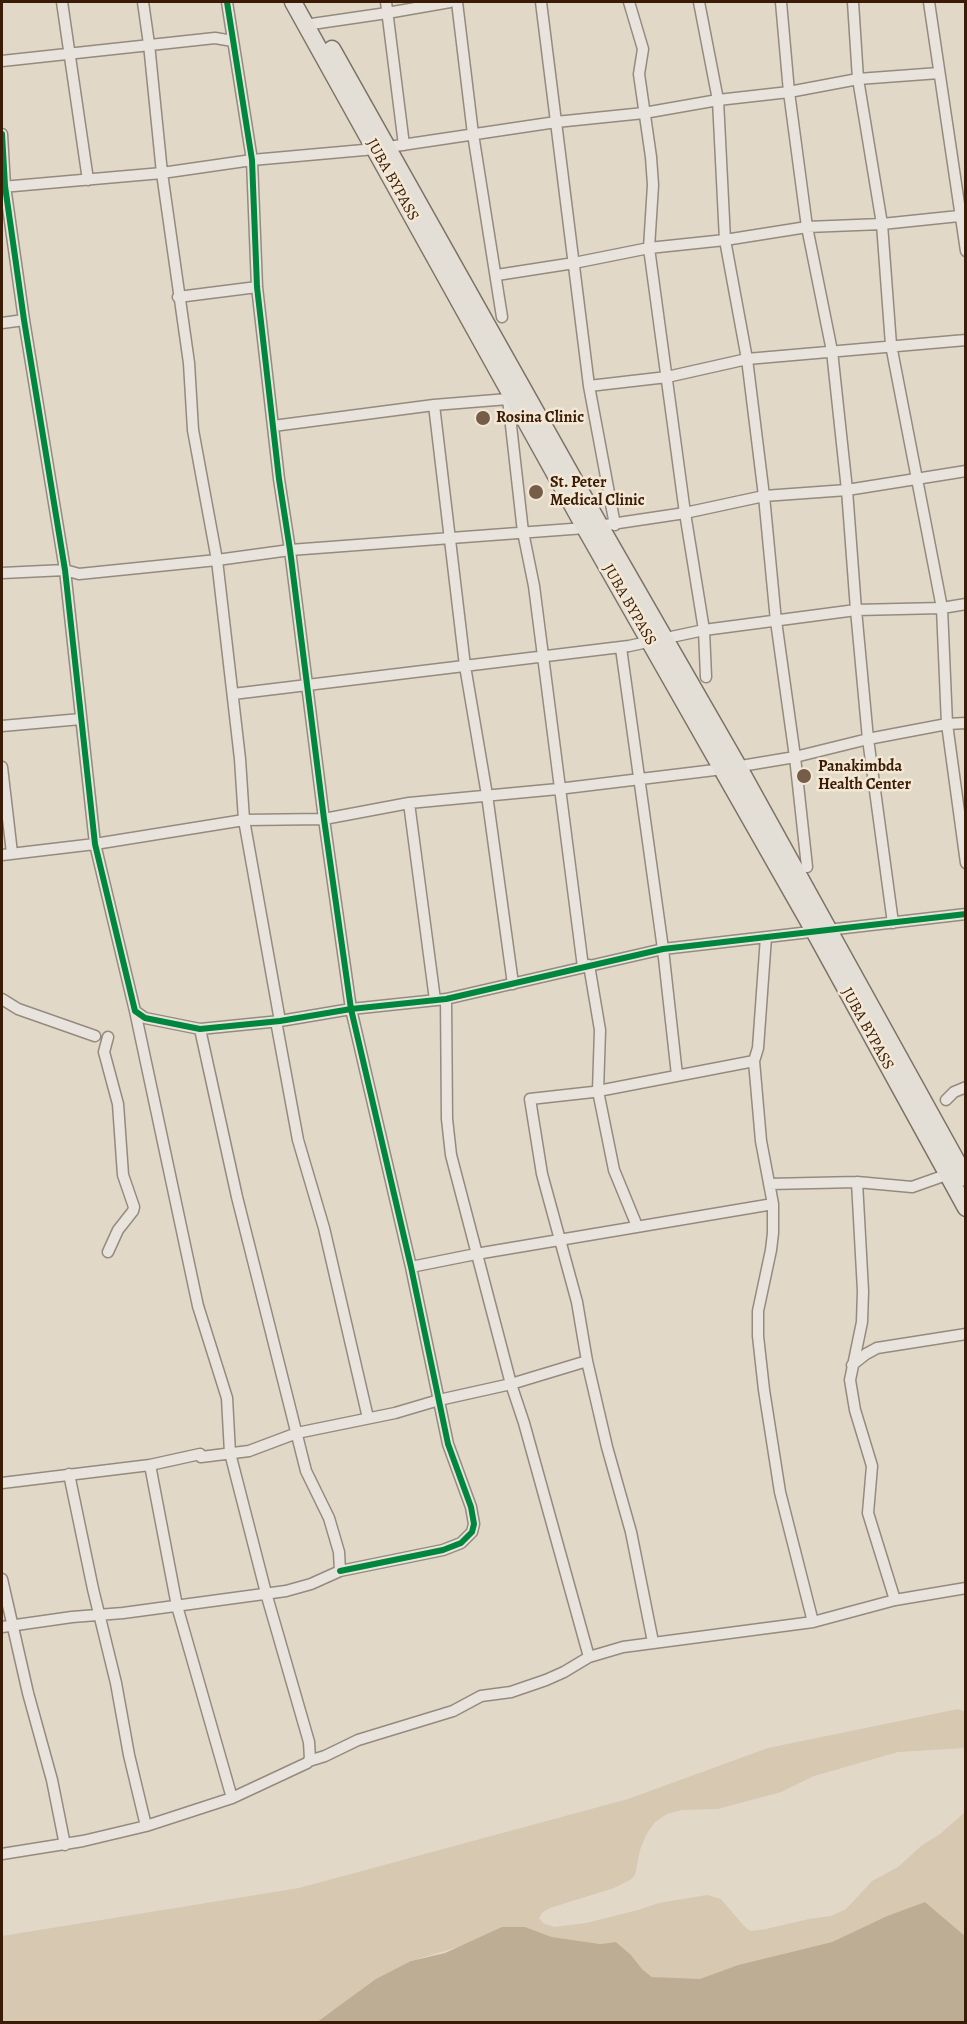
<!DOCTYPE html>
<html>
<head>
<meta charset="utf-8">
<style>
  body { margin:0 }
  #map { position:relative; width:967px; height:2024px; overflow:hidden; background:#e2d8c8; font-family:Alegreya,serif }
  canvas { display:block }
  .frame { position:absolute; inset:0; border:3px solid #3a1b05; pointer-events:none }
</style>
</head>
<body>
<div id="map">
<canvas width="967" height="2024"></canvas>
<div class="frame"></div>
</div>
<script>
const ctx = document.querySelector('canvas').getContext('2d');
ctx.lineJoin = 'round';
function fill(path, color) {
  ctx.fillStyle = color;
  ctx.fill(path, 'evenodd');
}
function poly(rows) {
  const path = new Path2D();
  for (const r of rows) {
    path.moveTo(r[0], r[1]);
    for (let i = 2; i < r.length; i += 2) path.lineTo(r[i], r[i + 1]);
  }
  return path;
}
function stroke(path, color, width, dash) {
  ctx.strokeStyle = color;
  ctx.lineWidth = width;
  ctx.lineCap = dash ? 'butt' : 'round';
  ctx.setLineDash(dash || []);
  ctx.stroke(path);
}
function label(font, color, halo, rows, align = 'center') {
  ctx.font = font + ' Alegreya,serif';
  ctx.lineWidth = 5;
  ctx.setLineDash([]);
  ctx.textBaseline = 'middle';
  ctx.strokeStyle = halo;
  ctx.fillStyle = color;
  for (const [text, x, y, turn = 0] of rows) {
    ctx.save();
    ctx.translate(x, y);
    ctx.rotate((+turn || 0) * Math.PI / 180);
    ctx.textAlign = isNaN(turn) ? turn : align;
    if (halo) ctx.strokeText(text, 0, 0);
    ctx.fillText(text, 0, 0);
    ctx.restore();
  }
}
fill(poly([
  [958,1709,965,1712,965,1748,898,1752,814,1776,781,1792,718,1809,682,1810,667,1814,655,1822,646,1835,640,1850,635,1875,630,1880,614,1888,550,1908,543,1912,539,1918,543,1923,554,1927,586,1923,638,1910,659,1903,707,1895,721,1899,744,1926,750,1931,766,1929,809,1919,831,1916,846,1909,872,1881,898,1867,921,1846,940,1834,965,1812,965,1936,925,1902,887,1916,832,1942,738,1965,701,1979,675,1979,652,1977,643,1970,631,1955,616,1942,600,1944,552,1937,525,1927,411,1961,326,2015,317,2022,2,2022,2,1936,299,1888,628,1799,768,1748]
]), '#d7c8b1');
fill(poly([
  [925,1902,965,1936,965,2022,317,2022,376,1979,411,1961,445,1953,502,1927,525,1927,552,1937,600,1944,616,1942,631,1955,643,1970,652,1977,700,1979,738,1965,832,1942,887,1916]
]), '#bead95');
const minor = poly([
  [62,2,88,180],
  [143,2,149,44,162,173,189,363,193,430,217,560,240,759,244,820,280,1021],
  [227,2,252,160,257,287,279,479,290,550,324,819,351,1009,411,1267,448,1444,471,1507,474,1524,472,1532,461,1543,443,1550,340,1571],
  [386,2,404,145],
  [457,2,473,134,502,317],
  [541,2,589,386,615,525],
  [629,2,643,49,639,74,651,157,653,185,649,248,685,513,704,630,706,677],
  [699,2,718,100,725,240,747,359,764,496,776,621,795,757,807,867],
  [781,2,789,92,807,227,832,351,847,490,856,610,868,739,893,923],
  [853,2,858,79,882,224,891,345,942,608,947,724,966,863],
  [929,2,966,251],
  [305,25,387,13,450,2],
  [2,61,215,38,233,41],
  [2,134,5,186,24,320,65,570,95,844,135,1011,145,1018,200,1029,280,1021,351,1009,446,999,663,949,966,914],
  [2,187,162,173,252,160,375,149,556,122,644,113,718,100,789,92,858,79,939,73],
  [497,275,574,263,649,248,725,240,807,227,882,224,959,216],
  [178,297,257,287],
  [2,323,24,320],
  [589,386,667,377,747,359,966,340],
  [508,399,523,532,534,586,583,967],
  [434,405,465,666,487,795,513,984],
  [273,426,434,405,508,399,512,395],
  [2,573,65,570,79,574,217,560,290,550,585,528,685,513,764,496,847,490,966,471],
  [621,648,663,949,677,1075],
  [233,694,629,646,704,630,856,610,942,608,966,604],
  [2,726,81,719],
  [2,767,12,853],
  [409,803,435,1000],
  [2,855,95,844,244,820,324,819,409,803,558,789,723,769,795,757,868,739,947,724,966,723],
  [766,937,758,1048,754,1061,761,1141,773,1204,773,1233,771,1250,758,1311,758,1336,764,1390,780,1492,813,1622],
  [589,965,600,1030,598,1091,614,1170,637,1226],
  [2,999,18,1009,95,1036],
  [446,999,447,1119,451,1155,511,1384,524,1423,589,1657],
  [276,1021,298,1140,324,1228,368,1418],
  [946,1100,954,1092,966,1087],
  [857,1182,863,1291,862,1322,850,1380,855,1410,872,1466,868,1513,895,1600],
  [769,1184,857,1182,912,1187,946,1175],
  [108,1252,118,1230,133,1211,134,1207,123,1175,118,1104,104,1052,108,1037],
  [411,1267,476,1254,773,1204],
  [852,1365,866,1354,877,1348,966,1334],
  [150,1465,177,1606,232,1798],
  [69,1474,93,1589,116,1683,129,1755,146,1826],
  [2,1483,150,1465,200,1454,201,1457,249,1451,297,1433,395,1413,439,1400,511,1384,587,1361],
  [2,1579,28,1693,52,1780,65,1845],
  [2,1627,72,1617,123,1613,286,1591,311,1584,340,1571,339,1552,329,1518,306,1471,237,1197,200,1029],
  [653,1642,631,1532,607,1447,587,1361,577,1302,542,1174,530,1099,593,1092,754,1061],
  [309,1761,325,1756,358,1740,453,1711,481,1696,511,1692,546,1680,564,1672,589,1657,623,1647,813,1622,895,1600,966,1588],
  [2,1854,83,1841,146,1826,232,1798,307,1763,310,1759,309,1742,266,1593,230,1453,227,1398,198,1306,135,1011]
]);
const primary = poly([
  [293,2,585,528,814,931,966,1208],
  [332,49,600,526,738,766,966,1178]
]);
stroke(minor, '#948b7f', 13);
stroke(primary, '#7c7266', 19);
stroke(minor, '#e8e3dc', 10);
stroke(primary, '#e4dfd6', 16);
stroke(poly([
  [227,2,252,160,257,287,279,479,290,550,324,819,351,1009,411,1267,448,1444,471,1507,474,1524,472,1532,461,1543,443,1550,340,1571],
  [2,134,5,186,24,320,65,570,95,844,135,1011,145,1018,200,1029,280,1021,351,1009,446,999,663,949,966,914]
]), '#00873e', 6);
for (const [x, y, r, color] of [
  [483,418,8,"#755d49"],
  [536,492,8,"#755d49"],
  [804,776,8,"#755d49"]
]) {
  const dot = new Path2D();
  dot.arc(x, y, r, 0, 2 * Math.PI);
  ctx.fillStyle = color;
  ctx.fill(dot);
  stroke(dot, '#f3e8d5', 2);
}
label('16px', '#3a1b05', '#f3e8d5', [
  ["JUBA BYPASS",392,180,61],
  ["JUBA BYPASS",629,605,60],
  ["JUBA BYPASS",867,1029,61]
]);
label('bold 16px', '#3a1b05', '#f3e8d5', [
  ["Rosina Clinic",496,418],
  ["St. Peter",550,483],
  ["Medical Clinic",550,501],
  ["Panakimbda",818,767],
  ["Health Center",818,785]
], 'left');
</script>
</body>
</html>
